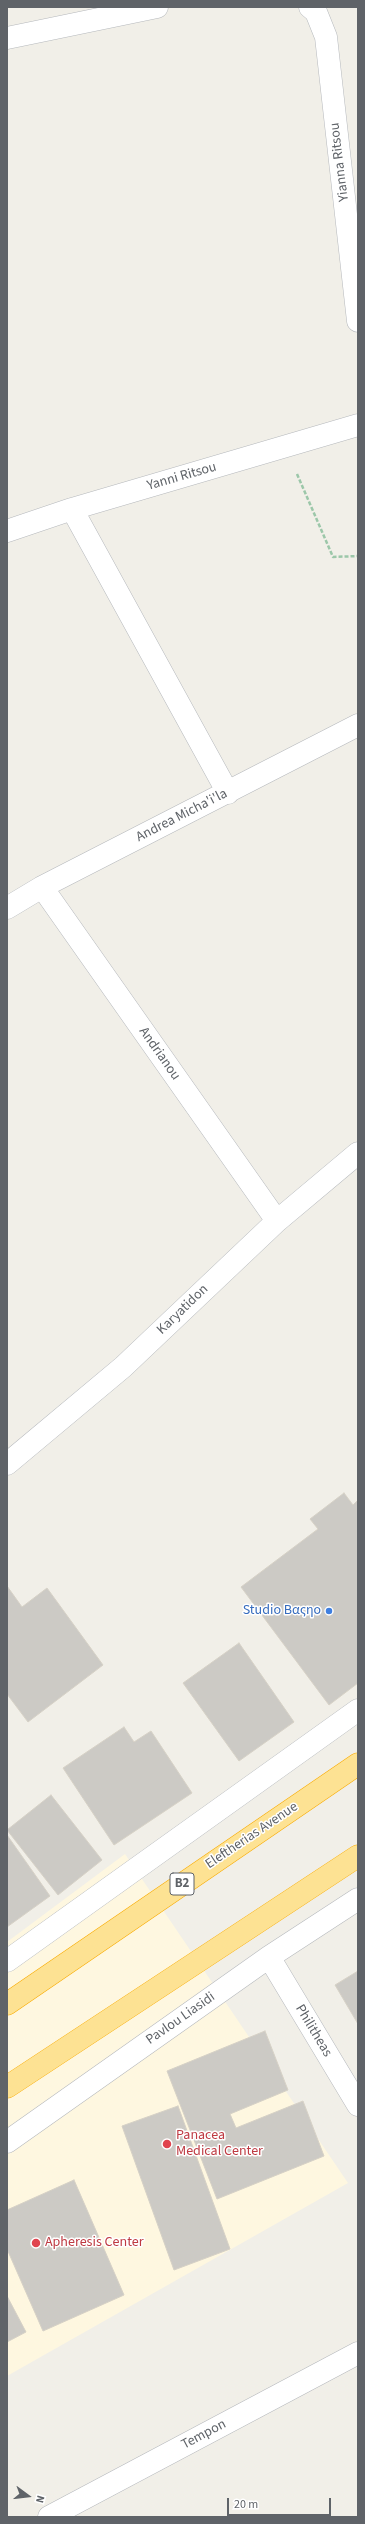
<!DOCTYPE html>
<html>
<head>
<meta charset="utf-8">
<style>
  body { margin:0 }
  #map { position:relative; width:365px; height:2524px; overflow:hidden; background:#f1efe8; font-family:"Source Sans 3",sans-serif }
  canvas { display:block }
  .frame { position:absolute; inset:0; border:8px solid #5f6368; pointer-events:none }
  .north { position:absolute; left:8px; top:2476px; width:40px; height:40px; -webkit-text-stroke:3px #fff; paint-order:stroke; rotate:105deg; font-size:11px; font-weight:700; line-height:16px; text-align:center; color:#5f6368 }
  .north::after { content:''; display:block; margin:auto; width:14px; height:18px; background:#5f6368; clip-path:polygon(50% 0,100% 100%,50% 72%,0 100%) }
  .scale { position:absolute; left:227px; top:2498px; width:104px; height:18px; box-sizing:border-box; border:2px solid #5f6368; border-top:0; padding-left:5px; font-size:12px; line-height:14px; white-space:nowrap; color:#5f6368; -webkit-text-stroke:3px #fff; paint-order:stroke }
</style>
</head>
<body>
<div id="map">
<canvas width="365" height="2524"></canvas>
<div class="frame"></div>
<div class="north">N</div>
<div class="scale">20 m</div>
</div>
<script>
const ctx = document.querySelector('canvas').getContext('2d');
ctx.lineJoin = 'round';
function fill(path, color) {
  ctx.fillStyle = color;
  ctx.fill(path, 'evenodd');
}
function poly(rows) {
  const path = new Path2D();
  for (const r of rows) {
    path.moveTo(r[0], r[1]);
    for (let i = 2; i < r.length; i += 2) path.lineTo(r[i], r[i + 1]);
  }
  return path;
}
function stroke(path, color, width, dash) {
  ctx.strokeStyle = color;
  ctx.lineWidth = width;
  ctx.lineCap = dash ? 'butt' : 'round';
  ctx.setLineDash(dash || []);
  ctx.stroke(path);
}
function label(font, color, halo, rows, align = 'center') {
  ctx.font = font + ' "Source Sans 3",sans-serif';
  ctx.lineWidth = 3;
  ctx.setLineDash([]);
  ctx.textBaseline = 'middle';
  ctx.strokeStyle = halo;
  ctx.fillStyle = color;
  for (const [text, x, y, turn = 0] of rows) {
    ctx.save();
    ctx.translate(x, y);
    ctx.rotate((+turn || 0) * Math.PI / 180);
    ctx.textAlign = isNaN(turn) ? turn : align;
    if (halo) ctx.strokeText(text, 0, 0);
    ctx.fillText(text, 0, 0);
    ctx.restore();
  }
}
fill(poly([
  [125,1854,348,2183,7,2376,7,1942]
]), '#fef7e0');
const building = poly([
  [344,1493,353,1505,358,1500,358,1683,329,1705,241,1587,318,1529,310,1519,344,1493],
  [7,1586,22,1607,47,1588,103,1665,28,1722,7,1694,7,1586],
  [239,1643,294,1722,239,1761,183,1683,239,1643],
  [124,1727,134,1742,151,1731,192,1793,114,1845,63,1768,124,1727],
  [51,1795,102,1860,58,1895,7,1830,51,1795],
  [7,1835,50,1896,7,1927,7,1835],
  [358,1971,358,2024,335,1985,358,1971],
  [265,2031,288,2090,230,2114,236,2128,303,2101,324,2156,217,2199,167,2071,265,2031],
  [178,2106,230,2249,174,2270,122,2126,178,2106],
  [74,2180,124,2295,43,2331,7,2249,7,2210,74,2180],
  [7,2296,26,2332,7,2342,7,2296]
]);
fill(building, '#cccac5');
stroke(building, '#d6d1c6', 1);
const street = poly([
  [310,7,316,12,326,37,358,321],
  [7,38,157,7],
  [72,509,228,793],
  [7,531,72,509,358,425],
  [42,887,277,1221],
  [7,908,42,887,358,725],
  [7,1464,123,1367,277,1221,358,1153],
  [269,1957,358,2105],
  [7,1961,358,1710],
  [7,2142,269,1957,358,1899],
  [49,2517,358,2353]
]);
const highway = poly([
  [7,2004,358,1764],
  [7,2087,358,1856]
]);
stroke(street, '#b5b8bc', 23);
stroke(highway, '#f9ab00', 23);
stroke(poly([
  [297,474,333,557,358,556]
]), '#9cc7a9', 2.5, [4, 2]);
stroke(street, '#fff', 22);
stroke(highway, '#fde293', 22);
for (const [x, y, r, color] of [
  [329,1611,4,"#3f7fe0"],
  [167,2144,5,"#e0444e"],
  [36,2243,5,"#e0444e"]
]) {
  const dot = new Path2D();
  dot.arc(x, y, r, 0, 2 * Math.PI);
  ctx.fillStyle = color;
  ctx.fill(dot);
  stroke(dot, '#fff', 1.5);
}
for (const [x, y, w] of [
  [182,1884,24]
]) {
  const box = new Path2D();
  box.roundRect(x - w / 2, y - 11, w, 22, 3);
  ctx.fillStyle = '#fff';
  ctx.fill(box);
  stroke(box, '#5f6368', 1);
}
label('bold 13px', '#5f6368', null, [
  ["B2",182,1884]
]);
label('14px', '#5f6368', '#fff', [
  ["Yianna Ritsou",340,162,-97],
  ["Yanni Ritsou",182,477,-16],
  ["Andrea Micha'i'la",182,816,-27],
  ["Andrianou",159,1054,55],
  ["Karyatidon",183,1310,-44],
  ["Eleftherias Avenue",252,1836,-34],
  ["Pavlou Liasidi",181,2019,-35],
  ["Philitheas",313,2031,59],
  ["Tempon",204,2435,-28]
]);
label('14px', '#366cbe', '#fff', [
  ["Studio Βαςηο",321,1611]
], 'right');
label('14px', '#be3a42', '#fff', [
  ["Panacea",176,2136],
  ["Medical Center",176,2152],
  ["Apheresis Center",45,2243]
], 'left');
</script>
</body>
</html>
